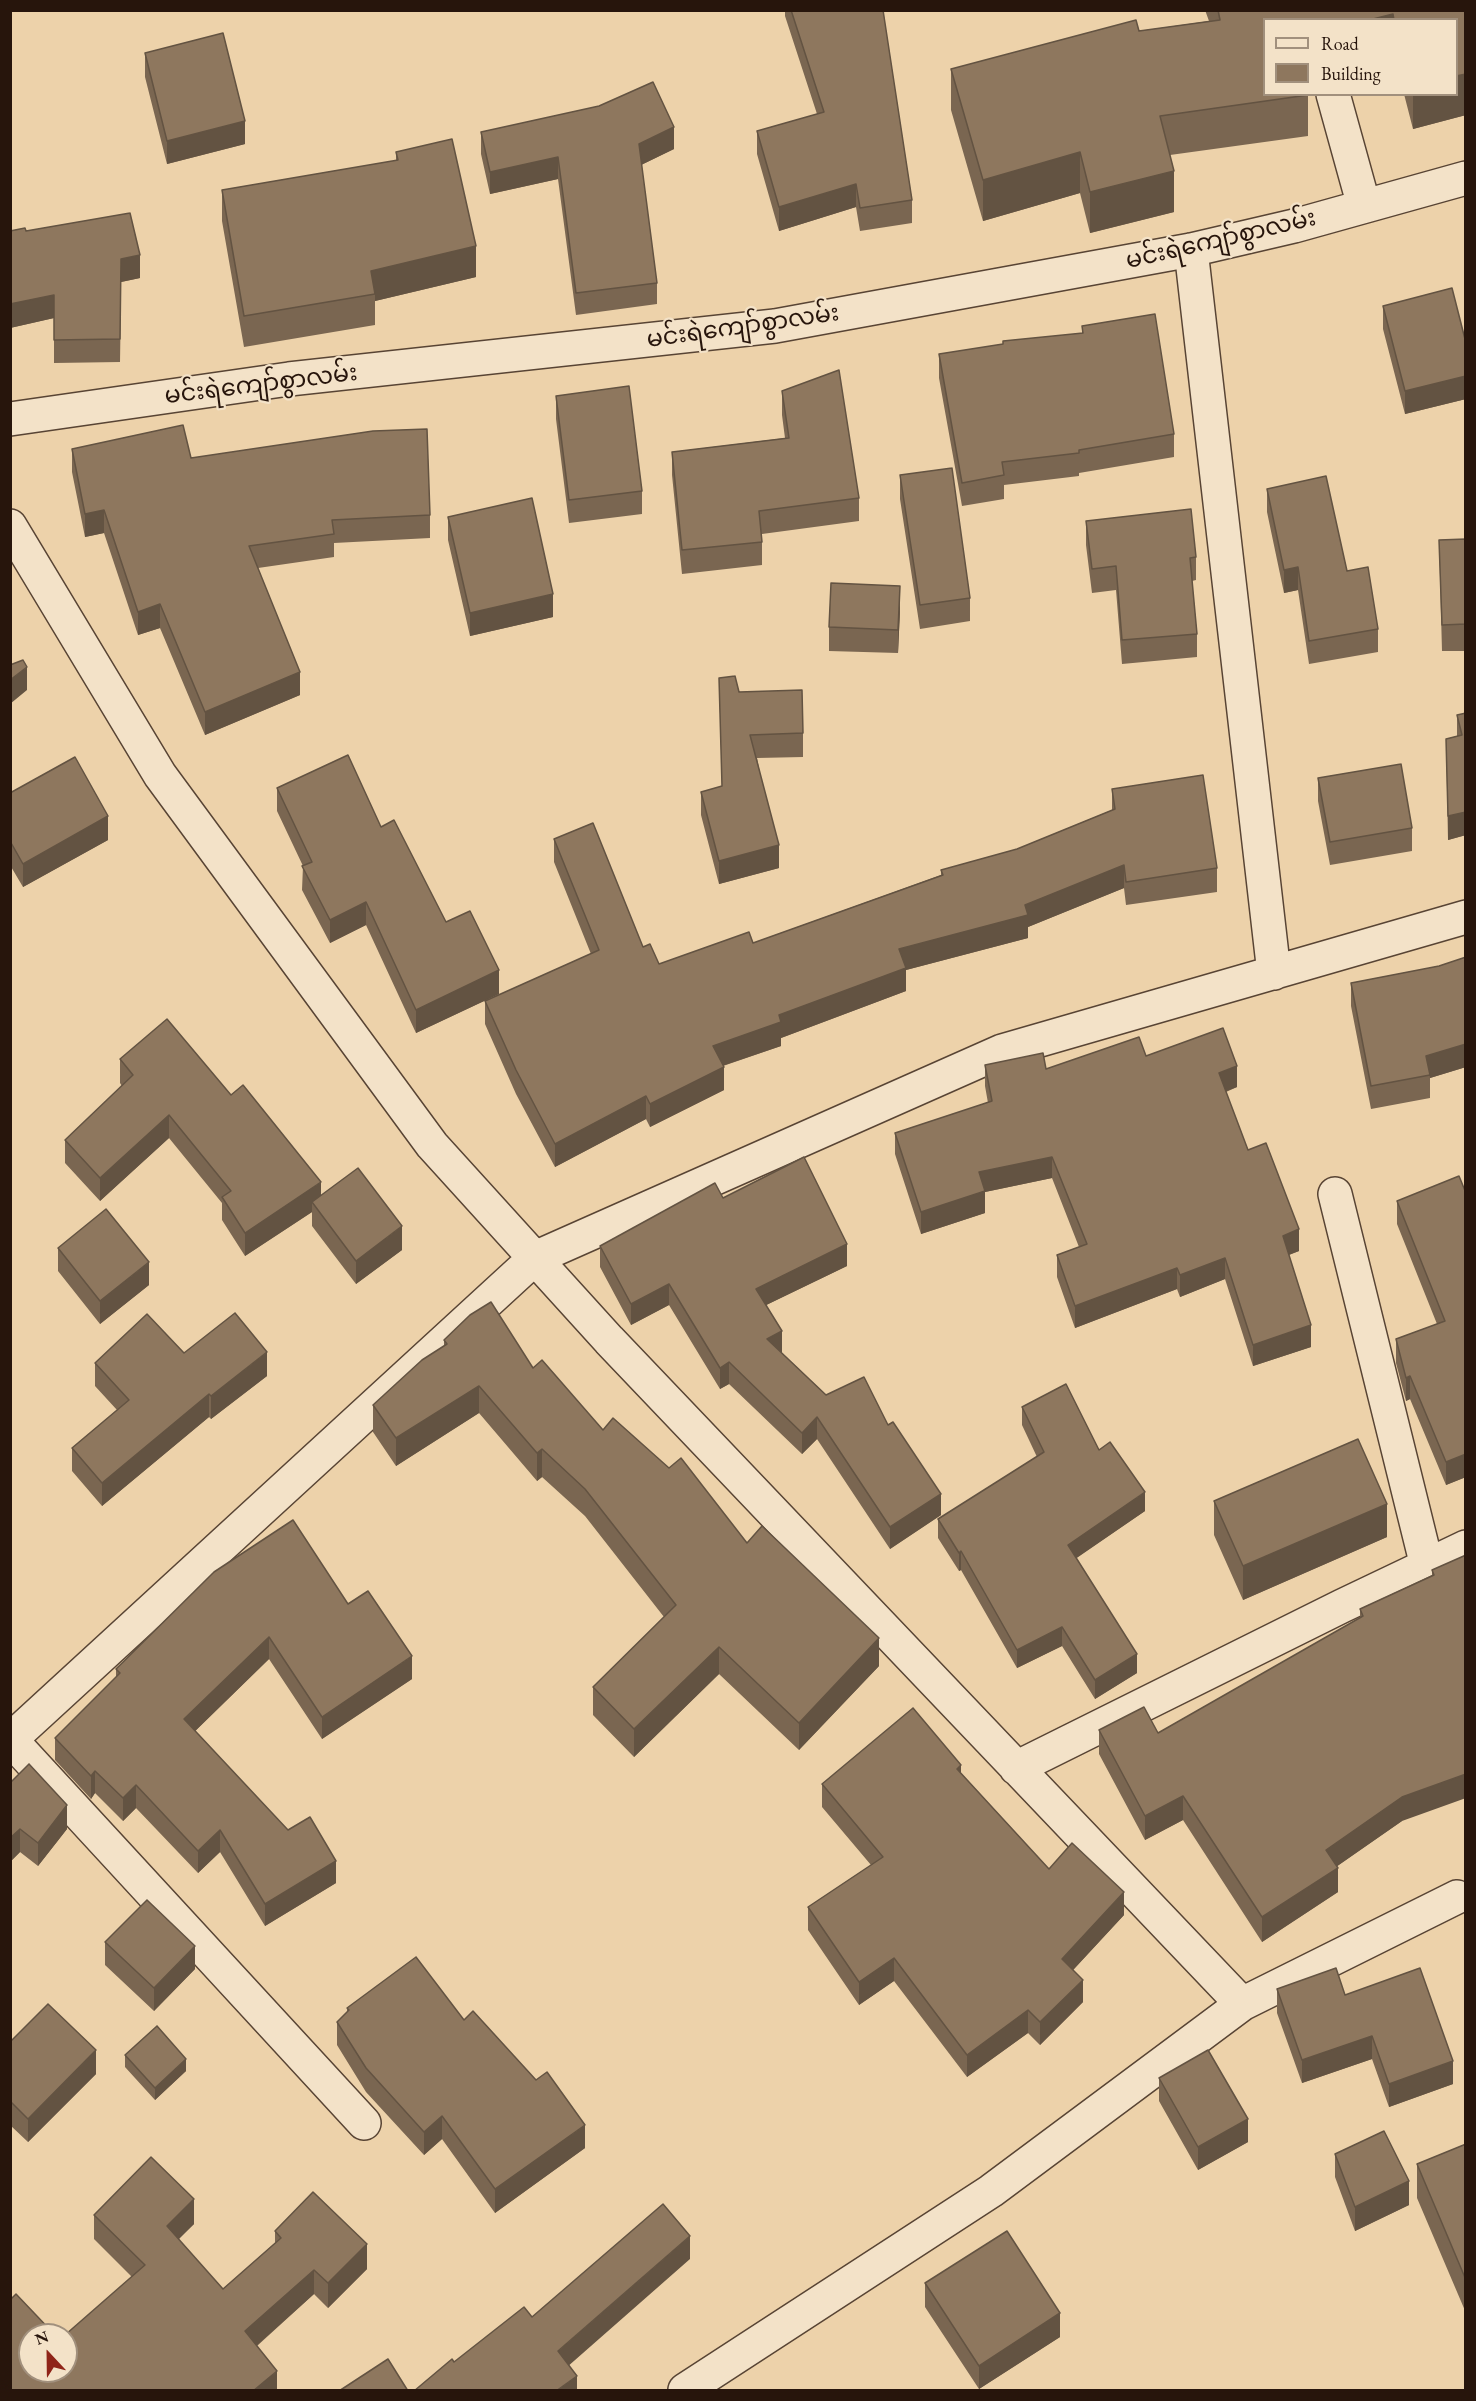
<!DOCTYPE html>
<html>
<head>
<meta charset="utf-8">
<style>
  body { margin:0 }
  #map { position:relative; width:1476px; height:2401px; overflow:hidden; background:#edd2aa; font-family:"EB Garamond",serif }
  canvas { display:block }
  .frame { position:absolute; inset:0; border:12px solid #27150c; pointer-events:none }
  .legend { position:absolute; left:1263px; top:18px; width:195px; height:78px; box-sizing:border-box; background:#f3e2c8; border:2px solid #a1907d; margin:0; padding:8px 10px; list-style:none; font-size:18px; color:#27150c }
  .legend li { display:flex; align-items:center; gap:12px; height:30px }
  .legend b { width:30px; border:2px solid #a1907d }
  .north { position:absolute; left:18px; top:2323px; width:60px; height:60px; box-sizing:border-box; background:#f3e2c8; border:2px solid #a1907d; border-radius:50%; rotate:338deg; font-size:16px; font-weight:700; line-height:24px; text-align:center; color:#27150c }
  .north::after { content:''; display:block; margin:auto; width:21px; height:27px; background:#8f2418; clip-path:polygon(50% 0,100% 100%,50% 72%,0 100%) }
</style>
</head>
<body>
<div id="map">
<canvas width="1476" height="2401"></canvas>
<div class="frame"></div>
<ul class="legend">
<li><b style="height:8px;background:#f3e2c8"></b>Road</li>
<li><b style="height:16px;background:#8e775e"></b>Building</li>
</ul>
<div class="north">N</div>
</div>
<script>
const ctx = document.querySelector('canvas').getContext('2d');
ctx.lineJoin = 'round';
function poly(rows) {
  const path = new Path2D();
  for (const r of rows) {
    path.moveTo(r[0], r[1]);
    for (let i = 2; i < r.length; i += 2) path.lineTo(r[i], r[i + 1]);
  }
  return path;
}
function stroke(path, color, width, dash) {
  ctx.strokeStyle = color;
  ctx.lineWidth = width;
  ctx.lineCap = dash ? 'butt' : 'round';
  ctx.setLineDash(dash || []);
  ctx.stroke(path);
}
function fill(path, color) {
  ctx.fillStyle = color;
  ctx.fill(path, 'evenodd');
}
function label(font, color, halo, rows, align = 'center') {
  ctx.font = font + ' "EB Garamond","Noto Sans Myanmar",serif';
  ctx.lineWidth = 4.5;
  ctx.setLineDash([]);
  ctx.textBaseline = 'middle';
  ctx.strokeStyle = halo;
  ctx.fillStyle = color;
  for (const [text, x, y, turn = 0] of rows) {
    ctx.save();
    ctx.translate(x, y);
    ctx.rotate((+turn || 0) * Math.PI / 180);
    ctx.textAlign = isNaN(turn) ? turn : align;
    if (halo) ctx.strokeText(text, 0, 0);
    ctx.fillText(text, 0, 0);
    ctx.restore();
  }
}
const minor = poly([
  [1333,94,1364,206],
  [1191,250,1274,973],
  [10,419,289,379,775,326,1191,250,1294,226,1466,178],
  [10,526,160,775,432,1145,609,1340,1242,2004],
  [1335,1194,1427,1566],
  [10,1740,535,1258,1002,1051,1466,917],
  [11,1740,364,2123],
  [1016,1768,1342,1606,1466,1547],
  [685,2390,991,2191,1242,2004,1457,1897]
]);
stroke(minor, '#584434', 36);
stroke(minor, '#f3e2c8', 33);
fill(poly([
  [785,10,883,10,912,200,912,223,860,231,856,207,779,231,757,154,757,131,817,114,785,16],
  [1205,10,1466,10,1466,115,1413,129,1404,94,1456,94,1456,20,1264,20,1308,94,1308,136,1170,155,1174,212,1090,233,1080,193,983,221,951,110,951,69,1139,31,1209,21],
  [145,53,245,144,167,164,145,77],
  [481,132,674,149,641,165,657,283,657,304,576,315,558,179,490,194,481,154],
  [396,152,476,277,375,301,375,325,244,347,222,221,222,190,396,161],
  [26,231,140,278,121,282,120,362,54,363,54,318,10,328],
  [1383,306,1466,343,1466,399,1405,414,1383,329],
  [1082,326,1174,434,1174,457,1079,473,1079,476,1004,485,1004,499,962,506,939,378,939,354,1082,333],
  [782,391,859,498,859,521,762,534,762,565,682,574,672,475,672,452,785,438,782,415],
  [556,396,642,491,642,514,569,523,556,419],
  [72,449,191,458,430,515,430,538,334,543,334,557,258,568,300,695,205,735,160,628,138,635,104,533,85,537,72,472],
  [900,475,970,598,970,621,920,629,900,499],
  [1267,489,1347,571,1378,629,1378,652,1309,664,1298,590,1284,593,1267,512],
  [448,517,553,617,470,636,448,540],
  [1086,521,1196,557,1196,580,1192,581,1197,634,1197,657,1122,664,1116,590,1092,593,1086,545],
  [1466,539,1466,651,1442,651,1439,540],
  [900,610,898,653,829,651,829,627],
  [719,678,803,733,803,757,757,758,779,868,719,884,701,815,701,792,722,787],
  [1466,713,1466,835,1448,840,1446,739,1457,736,1457,715],
  [1318,778,1412,828,1412,851,1330,865,1318,801],
  [277,788,381,827,446,922,499,994,416,1033,366,925,330,943,302,890,303,866,277,811],
  [1112,789,1217,868,1217,892,1126,905,1124,888,1028,927,1028,938,906,970,906,991,781,1038,781,1046,723,1066,724,1090,650,1127,646,1119,555,1167,516,1094,485,1024,485,1001,591,954,554,862,554,839,643,947,659,964,753,943,941,875,941,870,1017,849,1112,810],
  [10,793,108,840,23,887,10,865],
  [1466,957,1466,1067,1430,1078,1430,1098,1371,1109,1351,1006,1351,983,1439,966],
  [1146,1056,1237,1087,1226,1092,1248,1150,1299,1251,1289,1255,1311,1347,1253,1366,1225,1279,1180,1297,1177,1289,1075,1328,1057,1277,1057,1255,1079,1247,1052,1178,985,1192,985,1213,921,1234,895,1154,895,1133,988,1103,985,1086,985,1065,1046,1069],
  [120,1059,231,1095,321,1195,402,1250,356,1284,312,1226,312,1212,245,1256,222,1220,222,1203,169,1138,100,1201,65,1163,65,1140,122,1086,120,1083],
  [1466,1193,1466,1477,1446,1485,1410,1399,1406,1401,1396,1363,1396,1339,1437,1324,1397,1224,1397,1201],
  [723,1198,847,1266,766,1305,781,1352,826,1395,888,1425,941,1515,890,1549,817,1439,802,1454,729,1384,720,1389,669,1305,631,1325,600,1267,600,1246],
  [58,1248,149,1285,100,1324,58,1271],
  [444,1340,533,1368,603,1430,747,1543,879,1666,799,1750,719,1674,634,1757,593,1715,593,1687,664,1617,585,1516,542,1477,537,1481,479,1413,396,1466,373,1432,373,1405,444,1346],
  [184,1353,267,1376,211,1419,209,1417,102,1506,72,1471,72,1448,117,1410,95,1386,95,1363],
  [1022,1407,1099,1450,1145,1511,1076,1558,1137,1673,1095,1699,1062,1646,1017,1668,961,1570,959,1571,938,1538,938,1519,1037,1457,1022,1425],
  [1214,1501,1387,1537,1243,1600,1214,1535],
  [1466,1555,1402,1821,1337,1866,1338,1892,1262,1942,1183,1820,1145,1840,1099,1754,1099,1730,1158,1733,1360,1618,1360,1609,1432,1575,1432,1570],
  [348,1604,412,1679,322,1739,269,1659,195,1731,336,1883,265,1926,220,1852,198,1873,136,1808,123,1821,95,1793,91,1799,55,1760,55,1738,116,1677,116,1669],
  [961,1773,1049,1869,1124,1915,1073,1970,1083,2002,1040,2045,1028,2033,967,2077,894,1981,859,2005,808,1930,808,1907,871,1865,822,1807,822,1784],
  [10,1783,67,1829,38,1866,20,1852,10,1862],
  [105,1942,195,1969,154,2011,105,1965],
  [1277,1989,1345,1995,1453,2084,1389,2107,1372,2059,1302,2083,1277,2013],
  [347,2008,464,2020,585,2148,495,2213,442,2139,424,2155,366,2092,337,2045,337,2022,347,2013],
  [10,2042,96,2074,28,2142,10,2125],
  [125,2055,186,2071,155,2100,125,2067],
  [1159,2078,1248,2142,1198,2170,1159,2101],
  [1466,2144,1466,2313,1417,2198,1417,2164],
  [1335,2154,1409,2205,1355,2231,1335,2177],
  [94,2215,194,2224,178,2239,223,2289,275,2243,275,2231,367,2269,328,2308,314,2294,257,2346,277,2391,30,2371,132,2277,94,2239],
  [925,2283,1060,2337,979,2389,925,2307]
]), '#7a6651');
fill(poly([
  [1393,14,1393,20,1369,20],
  [1466,74,1466,115,1413,129,1413,94,1456,94,1456,76],
  [245,121,245,144,167,164,167,141],
  [674,127,674,149,639,166,639,144],
  [1080,152,1080,193,983,221,983,180],
  [558,157,558,179,490,194,490,172],
  [1174,171,1174,212,1090,233,1090,192],
  [856,184,856,207,779,231,779,207],
  [476,246,476,277,375,301,375,294,371,271],
  [140,255,140,278,121,282,120,362,121,259],
  [54,295,54,318,10,328,10,304],
  [1466,376,1466,399,1405,414,1405,391],
  [104,510,104,533,85,537,85,514],
  [1298,567,1298,590,1284,593,1284,570],
  [900,586,900,610,898,653,898,630],
  [553,594,553,617,470,636,470,613],
  [160,604,160,628,138,635,138,612],
  [27,667,27,690,10,704,10,680],
  [300,672,300,695,205,735,205,712],
  [1466,812,1466,835,1448,840,1448,816],
  [108,816,108,840,23,887,23,864],
  [779,845,779,868,719,884,719,861],
  [1124,865,1124,888,1028,927,1028,938,906,970,906,991,781,1038,781,1046,713,1069,713,1046,779,1015,899,949,1025,905],
  [366,902,366,925,330,943,330,920],
  [499,970,499,994,416,1033,416,1010],
  [1466,1044,1466,1067,1430,1078,1426,1056],
  [1237,1066,1237,1087,1219,1094,1219,1073],
  [724,1067,724,1090,650,1127,650,1104],
  [646,1096,646,1119,555,1167,555,1144],
  [169,1115,169,1138,100,1201,100,1178],
  [1052,1157,1052,1178,985,1192,985,1213,921,1234,921,1212,979,1172],
  [321,1182,321,1205,312,1202,312,1212,245,1256,245,1233],
  [402,1226,402,1250,356,1284,356,1261],
  [1299,1229,1299,1251,1283,1257,1283,1236],
  [847,1244,847,1266,756,1310,756,1289],
  [1225,1258,1225,1279,1180,1297,1180,1275],
  [149,1262,149,1285,100,1324,100,1301],
  [1177,1268,1177,1289,1075,1328,1075,1306],
  [669,1284,669,1305,631,1325,631,1304],
  [1311,1325,1311,1347,1253,1366,1253,1345],
  [782,1331,782,1352,767,1361,767,1339],
  [267,1352,267,1376,211,1419,211,1396],
  [729,1362,729,1384,720,1389,720,1368],
  [1410,1376,1410,1399,1406,1401,1406,1378],
  [479,1386,479,1413,396,1466,396,1438],
  [209,1394,209,1417,102,1506,102,1483],
  [817,1417,817,1439,802,1454,802,1433],
  [542,1449,542,1477,537,1481,537,1453],
  [1466,1454,1466,1477,1446,1485,1446,1462],
  [1145,1492,1145,1511,1068,1564,1068,1545],
  [941,1494,941,1515,890,1549,890,1527],
  [1387,1504,1387,1537,1243,1600,1243,1566],
  [961,1551,961,1570,959,1571,959,1553],
  [1062,1627,1062,1646,1017,1668,1017,1650],
  [269,1637,269,1659,184,1742,184,1719],
  [879,1638,879,1666,799,1750,799,1723],
  [719,1647,719,1674,634,1757,634,1729],
  [1137,1654,1137,1673,1095,1699,1095,1680],
  [412,1656,412,1679,322,1739,322,1717],
  [961,1765,961,1788,957,1769],
  [95,1771,95,1793,91,1799,91,1776],
  [1466,1774,1466,1798,1402,1821,1326,1874,1326,1850,1402,1797],
  [136,1785,136,1808,123,1821,123,1798],
  [1183,1796,1183,1820,1145,1840,1145,1816],
  [67,1805,67,1829,38,1866,38,1843],
  [20,1829,20,1852,10,1862,10,1838],
  [220,1830,220,1852,198,1873,198,1851],
  [336,1861,336,1883,265,1926,265,1904],
  [1338,1868,1338,1892,1262,1942,1262,1917],
  [1124,1892,1124,1915,1062,1982,1062,1959],
  [195,1946,195,1969,154,2011,154,1988],
  [894,1958,894,1981,859,2005,859,1982],
  [1083,1980,1083,2002,1040,2045,1040,2022],
  [1028,2010,1028,2033,967,2077,967,2055],
  [1372,2036,1372,2059,1302,2083,1302,2060],
  [96,2050,96,2074,28,2142,28,2119],
  [186,2059,186,2071,155,2100,155,2088],
  [1453,2061,1453,2084,1389,2107,1389,2084],
  [442,2116,442,2139,424,2155,424,2132],
  [1248,2119,1248,2142,1198,2170,1198,2147],
  [585,2125,585,2148,495,2213,495,2189],
  [1409,2181,1409,2205,1355,2231,1355,2207],
  [194,2199,194,2224,167,2251,167,2226],
  [690,2236,690,2259,558,2375,558,2351],
  [367,2244,367,2269,328,2308,328,2283],
  [314,2270,314,2294,245,2356,245,2331],
  [1060,2313,1060,2337,979,2389,979,2366],
  [277,2371,277,2391,253,2391],
  [577,2376,577,2391,556,2391]
]), '#635342');
const building = poly([
  [791,10,883,10,912,200,860,208,856,184,779,207,757,131,824,112,791,10],
  [1218,10,1466,10,1466,74,1456,76,1456,20,1394,20,1393,14,1369,20,1264,20,1264,94,1308,95,1160,116,1174,171,1090,192,1080,152,983,180,951,69,1136,20,1139,31,1220,20,1218,10],
  [223,33,245,121,167,141,145,53,223,33],
  [653,82,674,127,639,144,657,283,576,293,558,157,490,172,481,132,599,106,653,82],
  [452,139,476,246,371,271,375,294,244,316,222,190,398,160,396,152,452,139],
  [130,213,140,255,121,259,120,339,54,340,54,295,10,304,10,231,25,228,26,231,130,213],
  [1452,288,1466,343,1466,376,1405,391,1383,306,1452,288],
  [1155,314,1174,434,1079,450,1079,453,1002,462,1004,475,962,483,939,354,1003,344,1003,341,1083,333,1082,326,1155,314],
  [839,370,859,498,759,511,762,542,682,550,672,452,789,438,782,391,839,370],
  [629,386,642,491,569,500,556,396,629,386],
  [183,425,191,458,373,431,427,429,430,515,332,520,334,534,249,546,300,672,205,712,160,604,138,612,104,510,85,514,72,449,183,425],
  [952,468,970,598,920,605,900,475,952,468],
  [1326,476,1347,571,1368,567,1378,629,1309,641,1298,567,1284,570,1267,489,1326,476],
  [532,498,553,594,470,613,448,517,532,498],
  [1191,509,1196,557,1190,558,1197,634,1122,640,1116,566,1092,569,1086,521,1191,509],
  [1466,539,1466,624,1442,625,1439,540,1466,539],
  [831,583,900,586,898,630,829,627,831,583],
  [23,660,27,667,10,680,10,665,23,660],
  [735,676,739,692,802,690,803,733,750,735,779,845,719,861,701,792,722,786,719,678,735,676],
  [1466,713,1466,812,1448,816,1446,739,1462,735,1457,715,1466,713],
  [348,755,381,827,394,820,446,922,470,911,499,970,416,1010,366,902,330,920,302,866,312,862,277,788,348,755],
  [75,757,108,816,23,864,10,841,10,793,75,757],
  [1401,764,1412,828,1330,842,1318,778,1401,764],
  [1203,775,1217,868,1126,882,1124,865,1025,905,1028,915,899,949,906,968,779,1015,781,1022,713,1046,724,1067,650,1104,646,1096,555,1144,516,1070,485,1001,599,950,554,839,593,823,643,947,650,944,659,964,749,932,753,943,943,875,941,870,1017,849,1115,809,1112,789,1203,775],
  [1466,957,1466,1044,1426,1056,1430,1075,1371,1086,1351,983,1439,966,1466,957],
  [167,1019,231,1095,243,1085,321,1182,245,1233,222,1197,231,1191,169,1115,100,1178,65,1140,133,1075,120,1059,167,1019],
  [1223,1028,1237,1066,1219,1073,1248,1150,1266,1143,1299,1229,1283,1236,1311,1325,1253,1345,1225,1258,1180,1275,1177,1268,1075,1306,1057,1255,1087,1244,1052,1157,979,1172,985,1191,921,1212,895,1133,992,1101,985,1065,1043,1053,1046,1069,1139,1037,1146,1056,1223,1028],
  [804,1157,847,1244,756,1289,782,1331,767,1339,826,1395,864,1377,888,1425,893,1422,941,1494,890,1527,817,1417,802,1433,729,1362,720,1368,669,1284,631,1304,600,1246,715,1183,723,1198,804,1157],
  [358,1168,402,1226,356,1261,312,1202,358,1168],
  [1459,1176,1466,1193,1466,1454,1446,1462,1410,1376,1406,1378,1396,1339,1445,1321,1397,1201,1459,1176],
  [106,1209,149,1262,100,1301,58,1248,106,1209],
  [491,1302,533,1368,542,1360,603,1430,613,1418,669,1468,681,1458,747,1543,762,1526,879,1638,799,1723,719,1647,634,1729,593,1687,676,1605,585,1489,542,1449,537,1453,479,1386,396,1438,373,1405,422,1360,447,1344,444,1340,470,1315,491,1302],
  [235,1313,267,1352,211,1396,209,1394,102,1483,72,1448,129,1400,95,1363,147,1314,184,1353,235,1313],
  [1066,1384,1099,1450,1110,1442,1145,1492,1068,1545,1137,1654,1095,1680,1062,1627,1017,1650,961,1551,959,1553,938,1519,1044,1452,1022,1407,1066,1384],
  [1358,1439,1387,1504,1243,1566,1214,1501,1358,1439],
  [293,1520,348,1604,368,1591,412,1656,322,1717,269,1637,184,1719,288,1830,310,1817,336,1861,265,1904,220,1830,198,1851,136,1785,123,1798,95,1771,91,1776,55,1738,120,1673,116,1669,214,1572,293,1520],
  [1466,1555,1466,1774,1402,1797,1326,1850,1338,1868,1262,1917,1183,1796,1145,1816,1099,1730,1144,1707,1158,1733,1363,1616,1360,1609,1434,1575,1432,1570,1466,1555],
  [913,1708,961,1765,957,1769,1049,1869,1072,1843,1124,1892,1062,1959,1083,1980,1040,2022,1028,2010,967,2055,894,1958,859,1982,808,1907,883,1857,822,1784,913,1708],
  [29,1764,67,1805,38,1843,20,1829,10,1838,10,1783,29,1764],
  [147,1900,195,1946,154,1988,105,1942,147,1900],
  [416,1957,464,2020,473,2011,536,2080,547,2072,585,2125,495,2189,442,2116,424,2132,366,2068,337,2022,349,2010,347,2008,416,1957],
  [1336,1968,1345,1995,1420,1968,1453,2061,1389,2084,1372,2036,1302,2060,1277,1989,1336,1968],
  [48,2004,96,2050,28,2119,10,2101,10,2042,48,2004],
  [157,2026,186,2059,155,2088,125,2055,157,2026],
  [1208,2050,1248,2119,1198,2147,1159,2078,1208,2050],
  [1384,2131,1409,2181,1355,2207,1335,2154,1384,2131],
  [1466,2144,1466,2280,1417,2164,1466,2144],
  [151,2157,194,2199,167,2226,223,2289,281,2238,275,2231,313,2192,367,2244,328,2283,314,2270,245,2331,277,2371,253,2391,10,2391,10,2300,16,2294,55,2335,30,2335,30,2371,66,2371,66,2335,65,2335,145,2265,94,2215,151,2157],
  [663,2204,690,2236,558,2351,577,2376,556,2391,414,2391,452,2359,454,2362,524,2307,532,2317,663,2204],
  [1007,2231,1060,2313,979,2366,925,2283,1007,2231],
  [388,2359,408,2391,339,2391,388,2359]
]);
fill(building, '#8e775e');
stroke(building, '#635342', 1.5);
label('24px', '#27150c', '#f3e2c8', [
  ["မင်းရဲကျော်စွာလမ်း",1221,240,-13],
  ["မင်းရဲကျော်စွာလမ်း",743,327,-8],
  ["မင်းရဲကျော်စွာလမ်း",261,385,-7]
]);
</script>
</body>
</html>
